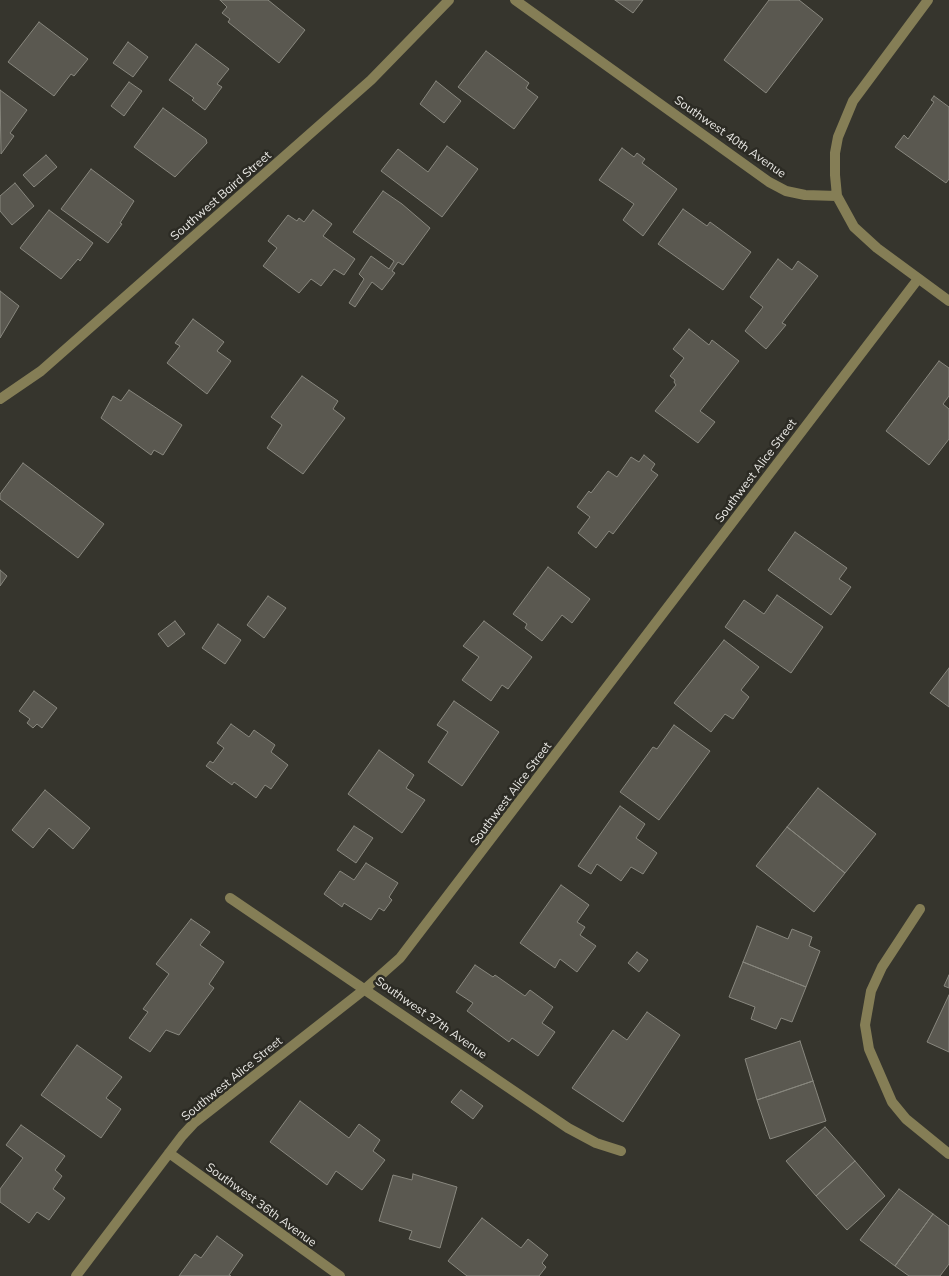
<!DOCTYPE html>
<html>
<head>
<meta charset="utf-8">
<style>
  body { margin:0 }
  canvas { display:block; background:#36352d }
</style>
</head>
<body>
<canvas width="949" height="1276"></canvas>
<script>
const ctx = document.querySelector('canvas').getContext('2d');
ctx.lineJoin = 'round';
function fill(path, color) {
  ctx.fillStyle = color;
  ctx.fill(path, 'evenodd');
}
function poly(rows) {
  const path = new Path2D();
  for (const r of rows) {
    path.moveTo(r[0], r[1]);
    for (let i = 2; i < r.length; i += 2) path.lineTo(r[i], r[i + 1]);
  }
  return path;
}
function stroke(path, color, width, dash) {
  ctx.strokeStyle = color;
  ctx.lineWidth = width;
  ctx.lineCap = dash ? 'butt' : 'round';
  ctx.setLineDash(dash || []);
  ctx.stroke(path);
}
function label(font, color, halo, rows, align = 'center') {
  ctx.font = font + ' Mulish,sans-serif';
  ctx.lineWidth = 5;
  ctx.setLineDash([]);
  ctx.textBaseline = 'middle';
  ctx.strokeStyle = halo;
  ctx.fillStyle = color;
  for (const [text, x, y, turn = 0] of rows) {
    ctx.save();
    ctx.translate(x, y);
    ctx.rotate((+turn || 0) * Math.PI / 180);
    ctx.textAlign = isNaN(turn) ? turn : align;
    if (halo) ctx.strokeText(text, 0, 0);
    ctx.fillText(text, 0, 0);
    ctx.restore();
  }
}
const building = poly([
  [220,0,268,0,305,30,279,63,228,22,230,19,222,13,227,7,220,0],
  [615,0,643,0,633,13,615,0],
  [769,0,799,0,823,19,766,93,724,60,769,0],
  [39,22,88,59,74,76,71,74,54,96,8,62,39,22],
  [128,42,148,57,133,77,113,63,128,42],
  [196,44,229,69,217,84,222,87,205,110,192,100,194,98,169,80,196,44],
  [486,51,529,83,526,88,538,97,514,129,458,87,486,51],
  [436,81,461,101,444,123,420,104,436,81],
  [129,82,142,91,124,116,111,106,129,82],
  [0,90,27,110,10,133,14,136,1,154,0,90],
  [934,96,949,107,949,179,946,183,895,147,904,135,908,139,934,102,931,100,934,96],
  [163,108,206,139,207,143,175,177,134,147,163,108],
  [447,146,478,169,442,217,381,171,398,149,428,172,447,146],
  [622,148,634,157,637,153,645,159,642,163,677,189,643,236,623,220,634,204,599,180,622,148],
  [46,155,57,167,34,187,23,175,46,155],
  [91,169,134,201,120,223,122,224,108,243,61,209,91,169],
  [15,183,34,206,12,225,0,211,0,196,15,183],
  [383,191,402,204,430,228,403,265,398,262,392,271,395,273,382,290,372,282,355,307,349,303,364,279,359,274,371,256,389,269,394,261,353,232,383,191],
  [683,209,707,226,710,222,751,252,723,290,658,244,683,209],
  [49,210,93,243,80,261,78,259,61,279,20,248,49,210],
  [313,210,332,224,323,236,355,259,344,275,334,269,321,286,311,279,299,293,263,266,277,248,268,241,288,215,297,221,299,218,304,222,313,210],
  [778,259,792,270,798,261,818,276,782,323,786,325,766,349,745,331,763,307,750,297,778,259],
  [0,291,19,306,0,338,0,291],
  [193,319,224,342,217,351,231,361,207,394,167,363,180,346,175,343,193,319],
  [689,329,709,345,712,340,739,361,700,411,715,422,698,443,655,411,676,385,674,382,675,380,670,376,684,358,673,349,689,329],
  [939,361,949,368,949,396,943,404,949,409,949,439,929,465,886,431,939,361],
  [302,376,338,401,333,409,345,418,303,474,267,448,282,425,271,417,302,376],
  [129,390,182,425,163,455,154,450,151,455,101,418,113,396,121,401,129,390],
  [644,455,655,464,651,470,658,475,613,534,609,531,596,548,578,533,590,517,577,507,589,491,591,493,608,471,617,477,631,457,639,462,644,455],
  [23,463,104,524,78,558,0,499,0,494,23,463],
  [795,532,847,568,839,579,851,587,831,615,768,570,795,532],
  [548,567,590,599,572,623,562,615,542,641,525,628,527,624,513,614,548,567],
  [0,570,7,576,0,586,0,570],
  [777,595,823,627,791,673,725,627,744,600,764,614,777,595],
  [268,596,286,608,264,638,247,625,268,596],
  [175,621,185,634,168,647,158,634,175,621],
  [484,621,532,657,508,689,502,685,491,701,462,680,479,657,463,646,484,621],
  [218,624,241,640,225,664,202,648,218,624],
  [724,640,759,667,741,690,749,697,733,719,725,714,711,732,674,703,724,640],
  [949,668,949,707,930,693,949,668],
  [34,691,57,708,42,728,37,724,33,728,27,723,30,719,19,711,34,691],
  [454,701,499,732,462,786,428,762,448,732,437,725,454,701],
  [231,724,249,737,254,730,275,745,271,752,288,765,271,789,265,785,256,798,234,782,232,785,206,766,210,761,213,763,224,748,217,743,231,724],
  [674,725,710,751,659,820,620,792,653,747,657,749,674,725],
  [379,750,414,775,406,788,425,800,402,833,348,794,379,750],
  [818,788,876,834,845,873,787,827,818,788],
  [45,790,90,828,73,849,49,828,33,848,12,830,45,790],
  [620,806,645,824,636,838,657,853,643,874,631,867,621,881,597,864,591,874,578,866,620,806],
  [354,826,373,838,356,863,337,850,354,826],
  [787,827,845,873,814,912,756,866,787,827],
  [366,863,398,883,389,897,392,900,384,911,379,908,371,920,344,903,342,907,324,894,340,871,354,880,366,863],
  [561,885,589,905,577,922,585,927,580,935,596,946,577,972,560,959,555,968,520,943,561,885],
  [191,919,210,932,200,945,224,962,209,984,214,988,179,1035,166,1030,150,1052,129,1038,148,1012,143,1009,169,974,156,964,191,919],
  [757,926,788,939,792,929,812,937,809,946,820,951,806,987,743,962,757,926],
  [637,952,648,960,639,972,628,963,637,952],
  [743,962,806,987,792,1022,781,1018,776,1029,751,1019,755,1007,729,997,743,962],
  [475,965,493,977,495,975,525,996,530,990,553,1007,542,1023,555,1032,538,1056,512,1038,509,1042,467,1011,473,1003,456,992,475,965],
  [949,975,949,988,944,986,949,975],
  [949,995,949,1052,927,1042,949,995],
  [647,1012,680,1035,623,1122,572,1088,613,1030,627,1040,647,1012],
  [800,1041,813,1081,757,1100,745,1059,800,1041],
  [77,1045,122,1077,106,1098,121,1109,101,1138,41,1095,77,1045],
  [813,1081,826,1121,770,1139,757,1100,813,1081],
  [461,1090,483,1106,473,1119,451,1102,461,1090],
  [300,1101,349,1138,359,1124,380,1140,373,1151,385,1160,362,1190,336,1171,327,1185,270,1142,300,1101],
  [21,1125,65,1156,55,1170,62,1176,53,1189,65,1198,49,1220,37,1212,29,1223,0,1202,0,1189,23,1158,6,1145,21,1125],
  [825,1127,855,1161,816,1196,786,1161,825,1127],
  [855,1161,885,1196,847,1230,816,1196,855,1161],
  [413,1174,457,1187,440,1248,409,1239,412,1231,379,1221,393,1175,412,1180,413,1174],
  [899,1189,933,1214,895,1266,860,1240,899,1189],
  [933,1214,949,1226,949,1264,940,1276,909,1276,895,1266,933,1214],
  [482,1218,521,1248,528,1239,548,1255,542,1263,546,1267,539,1276,467,1276,448,1261,482,1218],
  [217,1236,243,1255,229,1275,231,1276,179,1276,195,1254,201,1258,217,1236]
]);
fill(building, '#5a5850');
stroke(building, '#88877e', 1);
stroke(poly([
  [515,0,769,182,786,191,805,195,837,196],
  [928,0,853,101,838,137,835,153,835,175,837,196,854,227,877,248,949,301],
  [0,399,41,371,371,80,449,0],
  [230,898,568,1128,596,1143,621,1151],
  [920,909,882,967,871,991,865,1025,869,1049,892,1102,906,1119,949,1154],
  [169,1153,340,1276],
  [76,1276,182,1136,194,1123,365,989,400,958,918,279]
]), '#857e56', 10);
label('12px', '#eae9e5', '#2c2b24', [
  ["Southwest 40th Avenue",730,137,35],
  ["Southwest Baird Street",221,196,-41],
  ["Southwest Alice Street",756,471,-53],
  ["Southwest Alice Street",511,794,-53],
  ["Southwest 37th Avenue",431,1018,35],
  ["Southwest Alice Street",232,1079,-39],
  ["Southwest 36th Avenue",261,1205,36]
]);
</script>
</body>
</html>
